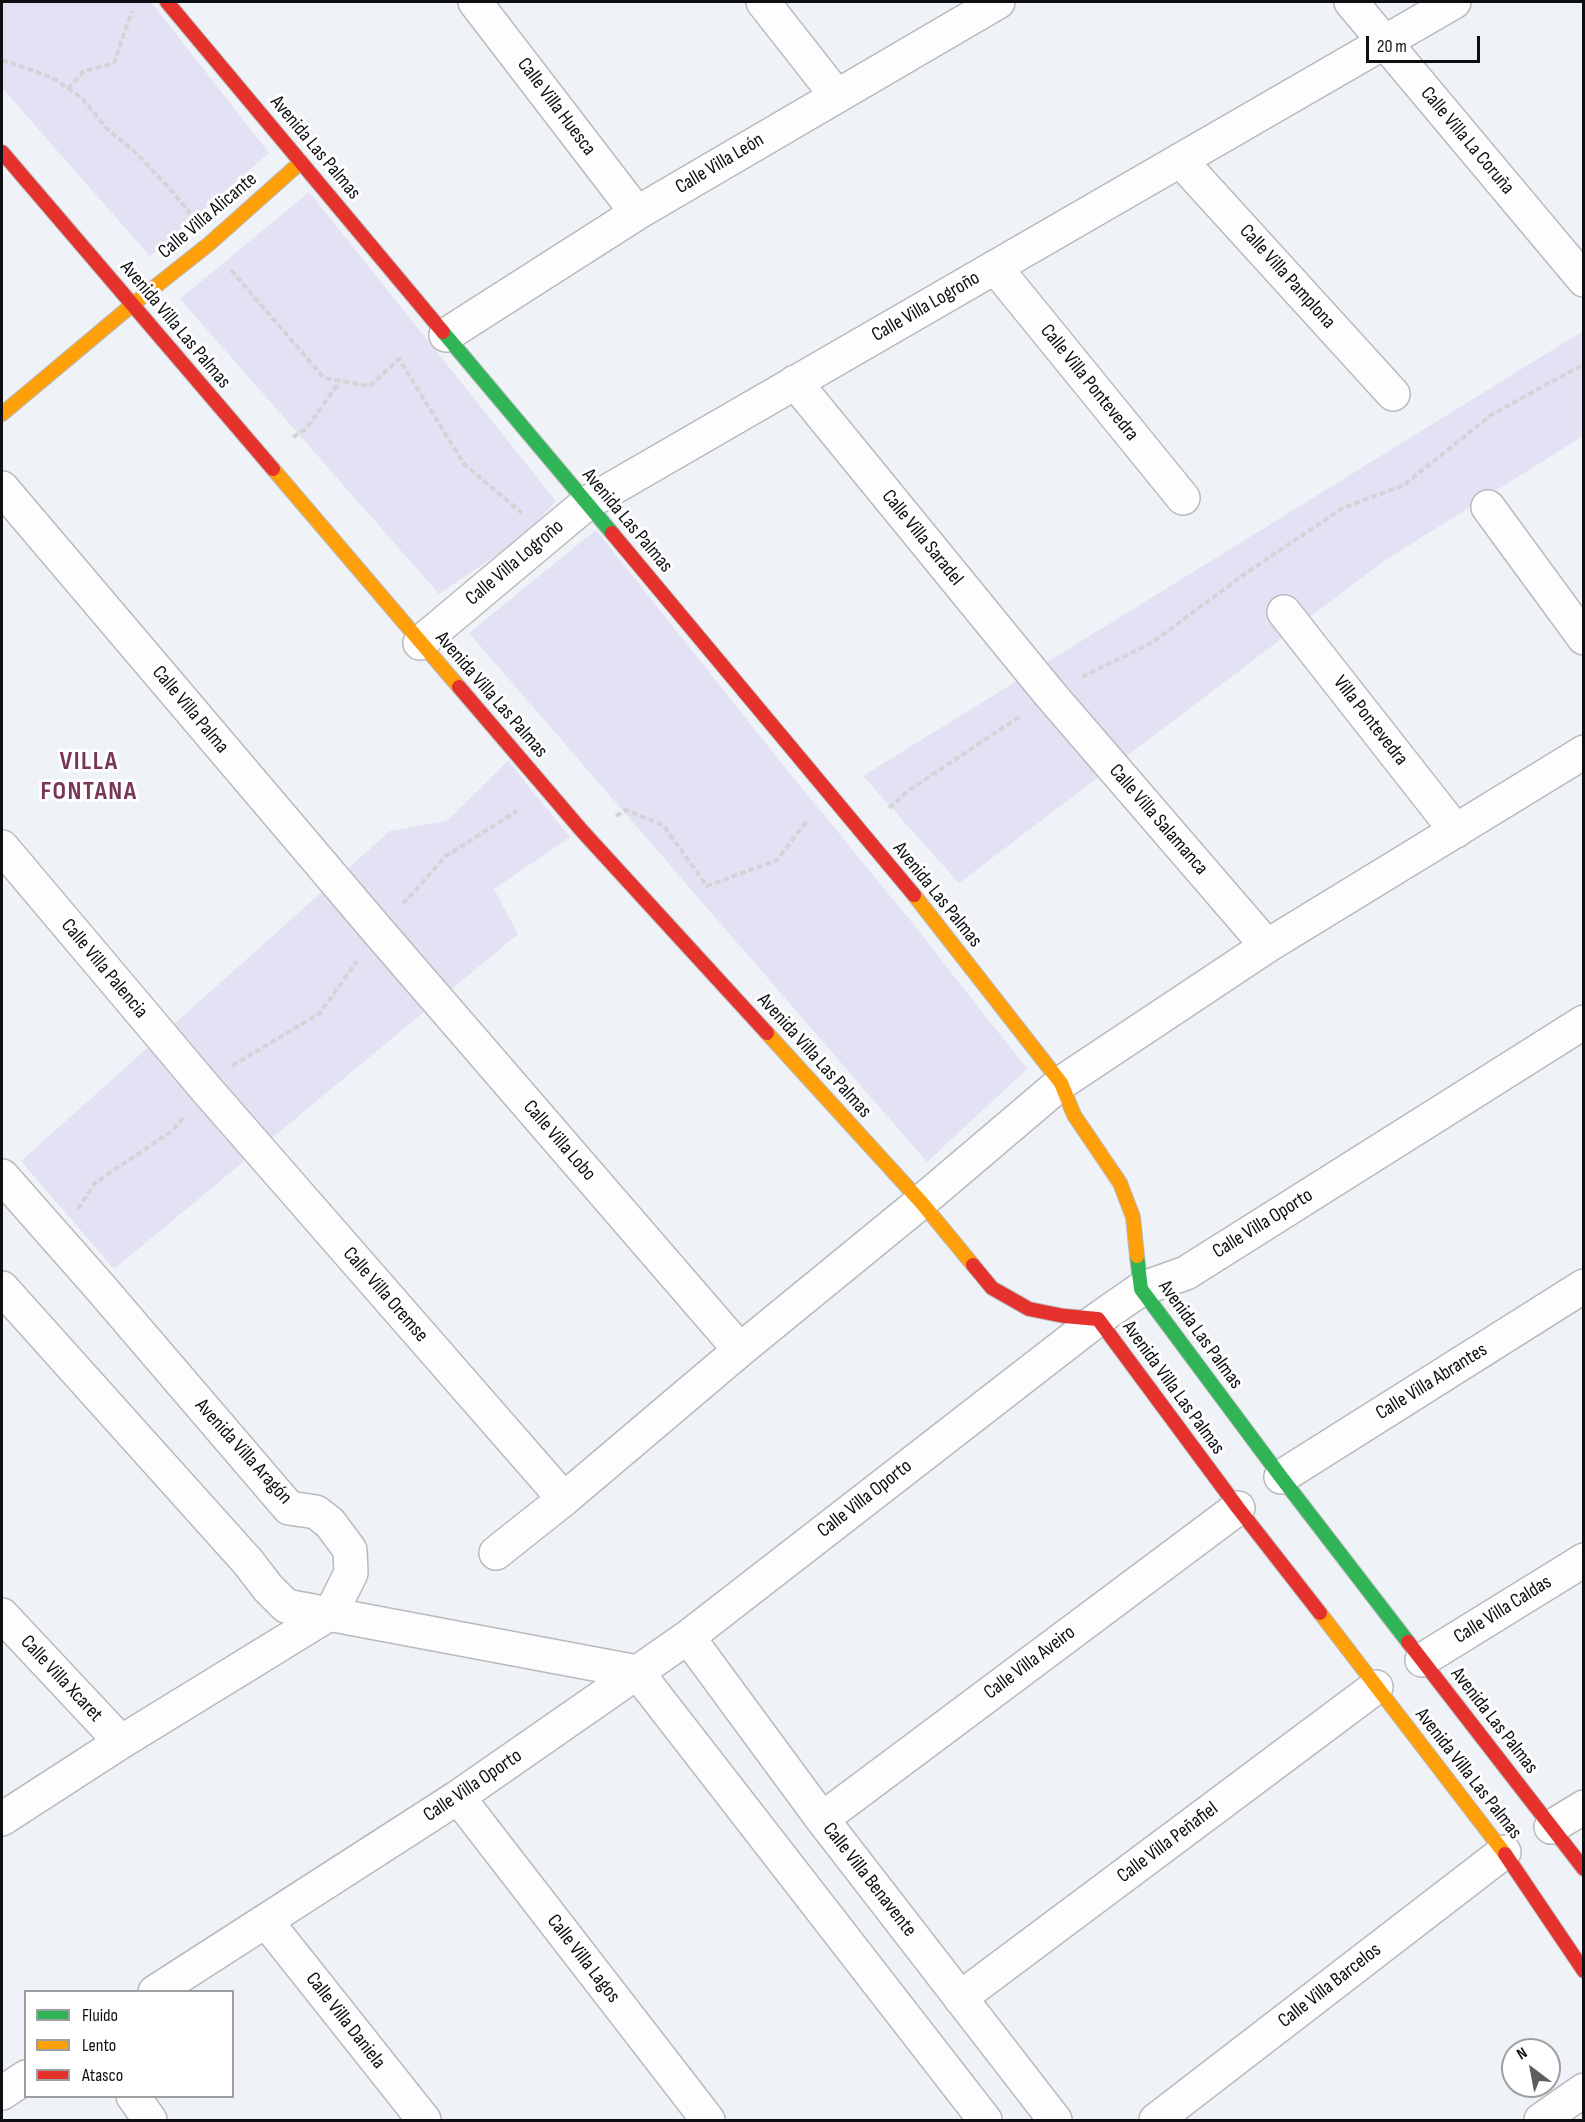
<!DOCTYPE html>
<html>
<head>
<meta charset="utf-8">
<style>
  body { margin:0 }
  #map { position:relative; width:1585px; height:2122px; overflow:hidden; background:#eff2f6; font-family:"Sofia Sans Condensed",sans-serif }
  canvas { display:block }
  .frame { position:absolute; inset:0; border:3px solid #0d0f12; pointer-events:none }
  .legend { position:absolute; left:24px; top:1990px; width:210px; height:108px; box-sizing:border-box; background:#fff; border:2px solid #9e9fa0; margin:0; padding:8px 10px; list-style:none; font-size:18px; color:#0d0f12 }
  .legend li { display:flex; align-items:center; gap:12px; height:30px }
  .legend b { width:30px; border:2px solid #9e9fa0 }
  .north { position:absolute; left:1501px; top:2038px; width:60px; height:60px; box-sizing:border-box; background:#fff; border:2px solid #9e9fa0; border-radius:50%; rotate:328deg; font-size:16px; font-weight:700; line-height:24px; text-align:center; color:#0d0f12 }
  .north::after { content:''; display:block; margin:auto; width:21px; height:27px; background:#5c5e62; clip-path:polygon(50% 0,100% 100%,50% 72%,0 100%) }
  .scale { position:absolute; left:1366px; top:36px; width:114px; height:27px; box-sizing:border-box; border:3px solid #0d0f12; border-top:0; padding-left:8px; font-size:18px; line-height:21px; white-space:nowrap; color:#0d0f12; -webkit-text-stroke:4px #fff; paint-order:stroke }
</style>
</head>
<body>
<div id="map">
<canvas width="1585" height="2122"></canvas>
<div class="frame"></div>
<ul class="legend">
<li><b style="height:8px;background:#30b455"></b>Fluido</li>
<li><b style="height:8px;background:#ff9f0a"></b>Lento</li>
<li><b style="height:8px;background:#e5322d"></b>Atasco</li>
</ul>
<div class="north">N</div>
<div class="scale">20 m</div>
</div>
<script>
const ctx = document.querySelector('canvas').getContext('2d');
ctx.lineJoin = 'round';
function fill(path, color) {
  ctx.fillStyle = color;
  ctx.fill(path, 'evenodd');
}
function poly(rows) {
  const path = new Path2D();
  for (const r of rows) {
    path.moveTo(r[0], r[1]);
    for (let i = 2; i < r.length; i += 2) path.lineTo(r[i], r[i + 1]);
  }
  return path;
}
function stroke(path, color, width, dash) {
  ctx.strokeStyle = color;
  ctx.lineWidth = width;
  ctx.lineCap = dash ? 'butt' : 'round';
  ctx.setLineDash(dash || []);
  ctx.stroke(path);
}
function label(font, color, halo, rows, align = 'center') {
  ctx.font = font + ' "Sofia Sans Condensed",sans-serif';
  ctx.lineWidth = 6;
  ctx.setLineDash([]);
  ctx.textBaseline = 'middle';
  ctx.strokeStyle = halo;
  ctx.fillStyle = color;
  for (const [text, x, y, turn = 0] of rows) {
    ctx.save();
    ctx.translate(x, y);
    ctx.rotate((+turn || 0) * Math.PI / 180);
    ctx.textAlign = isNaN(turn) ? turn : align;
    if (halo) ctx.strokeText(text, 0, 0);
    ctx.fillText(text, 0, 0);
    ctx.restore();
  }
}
fill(poly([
  [2,2,151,2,269,153,150,256,2,88],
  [309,192,556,501,523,537,439,594,180,299],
  [1583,331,1583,436,1384,561,959,883,863,776],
  [596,530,779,760,909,919,1027,1069,927,1162,469,633],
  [508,761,570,837,494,889,518,934,114,1269,21,1161,390,831,447,821]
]), '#e3e1f4');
const street = poly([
  [475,2,637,213],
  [763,2,836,95],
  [1351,2,1584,280],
  [1180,160,1393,394],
  [995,267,1183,498],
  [446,335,637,213,998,2],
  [795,382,1049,693,1267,946],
  [2,488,378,931,740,1350],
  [1488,507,1584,638],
  [1284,612,1456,831],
  [420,643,587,503,1454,2],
  [2,847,207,1090,564,1499],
  [2,1176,99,1286,289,1508,316,1512,330,1523,350,1550,351,1573,331,1613],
  [2,1288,248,1562,268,1588,286,1606,637,1672,985,2120],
  [1281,1477,1584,1286],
  [496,1553,564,1499,740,1350,921,1202,1061,1083,1267,946,1584,752],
  [2,1615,121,1742],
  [688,1637,822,1819,1055,2120],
  [1422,1660,1584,1560],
  [458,1797,708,2120],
  [2,1819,121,1742,331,1613],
  [822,1819,1238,1508],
  [1551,1827,1584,1807],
  [266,1921,424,2120],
  [155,1992,458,1797,688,1637,1098,1319,1141,1289,1186,1273,1584,1022],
  [960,1998,1376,1687],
  [2,2093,26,2077],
  [133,2096,150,2120],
  [1156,2120,1504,1852],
  [1541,2120,1584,2090]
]);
const fast = poly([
  [443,332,612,533],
  [1137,1256,1141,1289,1281,1477,1408,1642]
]);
const slow = poly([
  [2,414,132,305,209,244,301,162],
  [273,469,459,687],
  [914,895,1061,1083,1074,1115,1120,1183,1133,1217,1137,1256],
  [767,1033,921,1202,973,1265],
  [1320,1613,1505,1854]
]);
const jam = poly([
  [167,2,443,332],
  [2,152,273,469],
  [612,533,914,895],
  [459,687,583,832,767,1033],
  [973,1265,992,1288,1029,1309,1064,1316,1098,1319,1238,1508,1320,1613],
  [1408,1642,1584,1869],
  [1505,1854,1584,1971]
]);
stroke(street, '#b8babd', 36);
stroke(fast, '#b8babd', 16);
stroke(slow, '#b8babd', 16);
stroke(jam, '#b8babd', 16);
stroke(poly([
  [2,60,53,78,82,98,107,129,134,151,170,189,190,213],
  [68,89,84,71,114,63,132,11],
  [231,270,324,378,370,386,399,359,464,464,522,513],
  [293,437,306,429,340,381],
  [1082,677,1153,642,1246,573,1343,508,1404,485,1491,415,1584,364],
  [889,808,908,791,1022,715],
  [616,816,626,810,663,825,707,886,777,860,807,821],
  [403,904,446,856,517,811],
  [232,1066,320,1013,357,961],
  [78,1209,95,1183,172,1131,184,1117]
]), '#d3d4d6', 4, [6, 3]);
stroke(street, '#fdfdfe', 33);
stroke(fast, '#30b455', 14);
stroke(slow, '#ff9f0a', 14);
stroke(jam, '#e5322d', 14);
label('20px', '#0d0f12', '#fff', [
  ["Calle Villa Huesca",556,107,53],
  ["Calle Villa La Coruña",1467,141,50],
  ["Avenida Las Palmas",315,148,50],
  ["Calle Villa León",720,164,-31],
  ["Calle Villa Alicante",208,216,-40],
  ["Calle Villa Pamplona",1287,277,48],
  ["Calle Villa Logroño",926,307,-30],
  ["Avenida Villa Las Palmas",175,325,50],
  ["Calle Villa Pontevedra",1089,383,51],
  ["Avenida Las Palmas",627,521,50],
  ["Calle Villa Saradel",922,538,51],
  ["Calle Villa Logroño",515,563,-40],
  ["Avenida Villa Las Palmas",491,695,49],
  ["Calle Villa Palma",190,710,50],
  ["Villa Pontevedra",1370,721,52],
  ["Calle Villa Salamanca",1158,820,49],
  ["Avenida Las Palmas",937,895,51],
  ["Calle Villa Palencia",104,969,50],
  ["Avenida Villa Las Palmas",814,1056,48],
  ["Calle Villa Lobo",559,1141,49],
  ["Calle Villa Oporto",1263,1224,-32],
  ["Calle Villa Oremse",385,1295,49],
  ["Avenida Las Palmas",1200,1335,54],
  ["Calle Villa Abrantes",1432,1382,-32],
  ["Avenida Villa Las Palmas",1173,1388,54],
  ["Avenida Villa Aragón",243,1452,48],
  ["Calle Villa Oporto",865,1499,-38],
  ["Calle Villa Caldas",1503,1610,-32],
  ["Calle Villa Aveiro",1030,1663,-37],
  ["Calle Villa Xcaret",61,1679,47],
  ["Avenida Las Palmas",1494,1721,52],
  ["Avenida Villa Las Palmas",1468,1774,52],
  ["Calle Villa Oporto",473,1786,-34],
  ["Calle Villa Peñafiel",1168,1843,-37],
  ["Calle Villa Benavente",869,1880,52],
  ["Calle Villa Lagos",583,1959,52],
  ["Calle Villa Barcelos",1330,1986,-38],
  ["Calle Villa Daniela",345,2021,52]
]);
ctx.letterSpacing = '1.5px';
label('bold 26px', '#783759', '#fff', [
  ["VILLA",89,762],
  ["FONTANA",89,792]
]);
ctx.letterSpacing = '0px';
</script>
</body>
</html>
